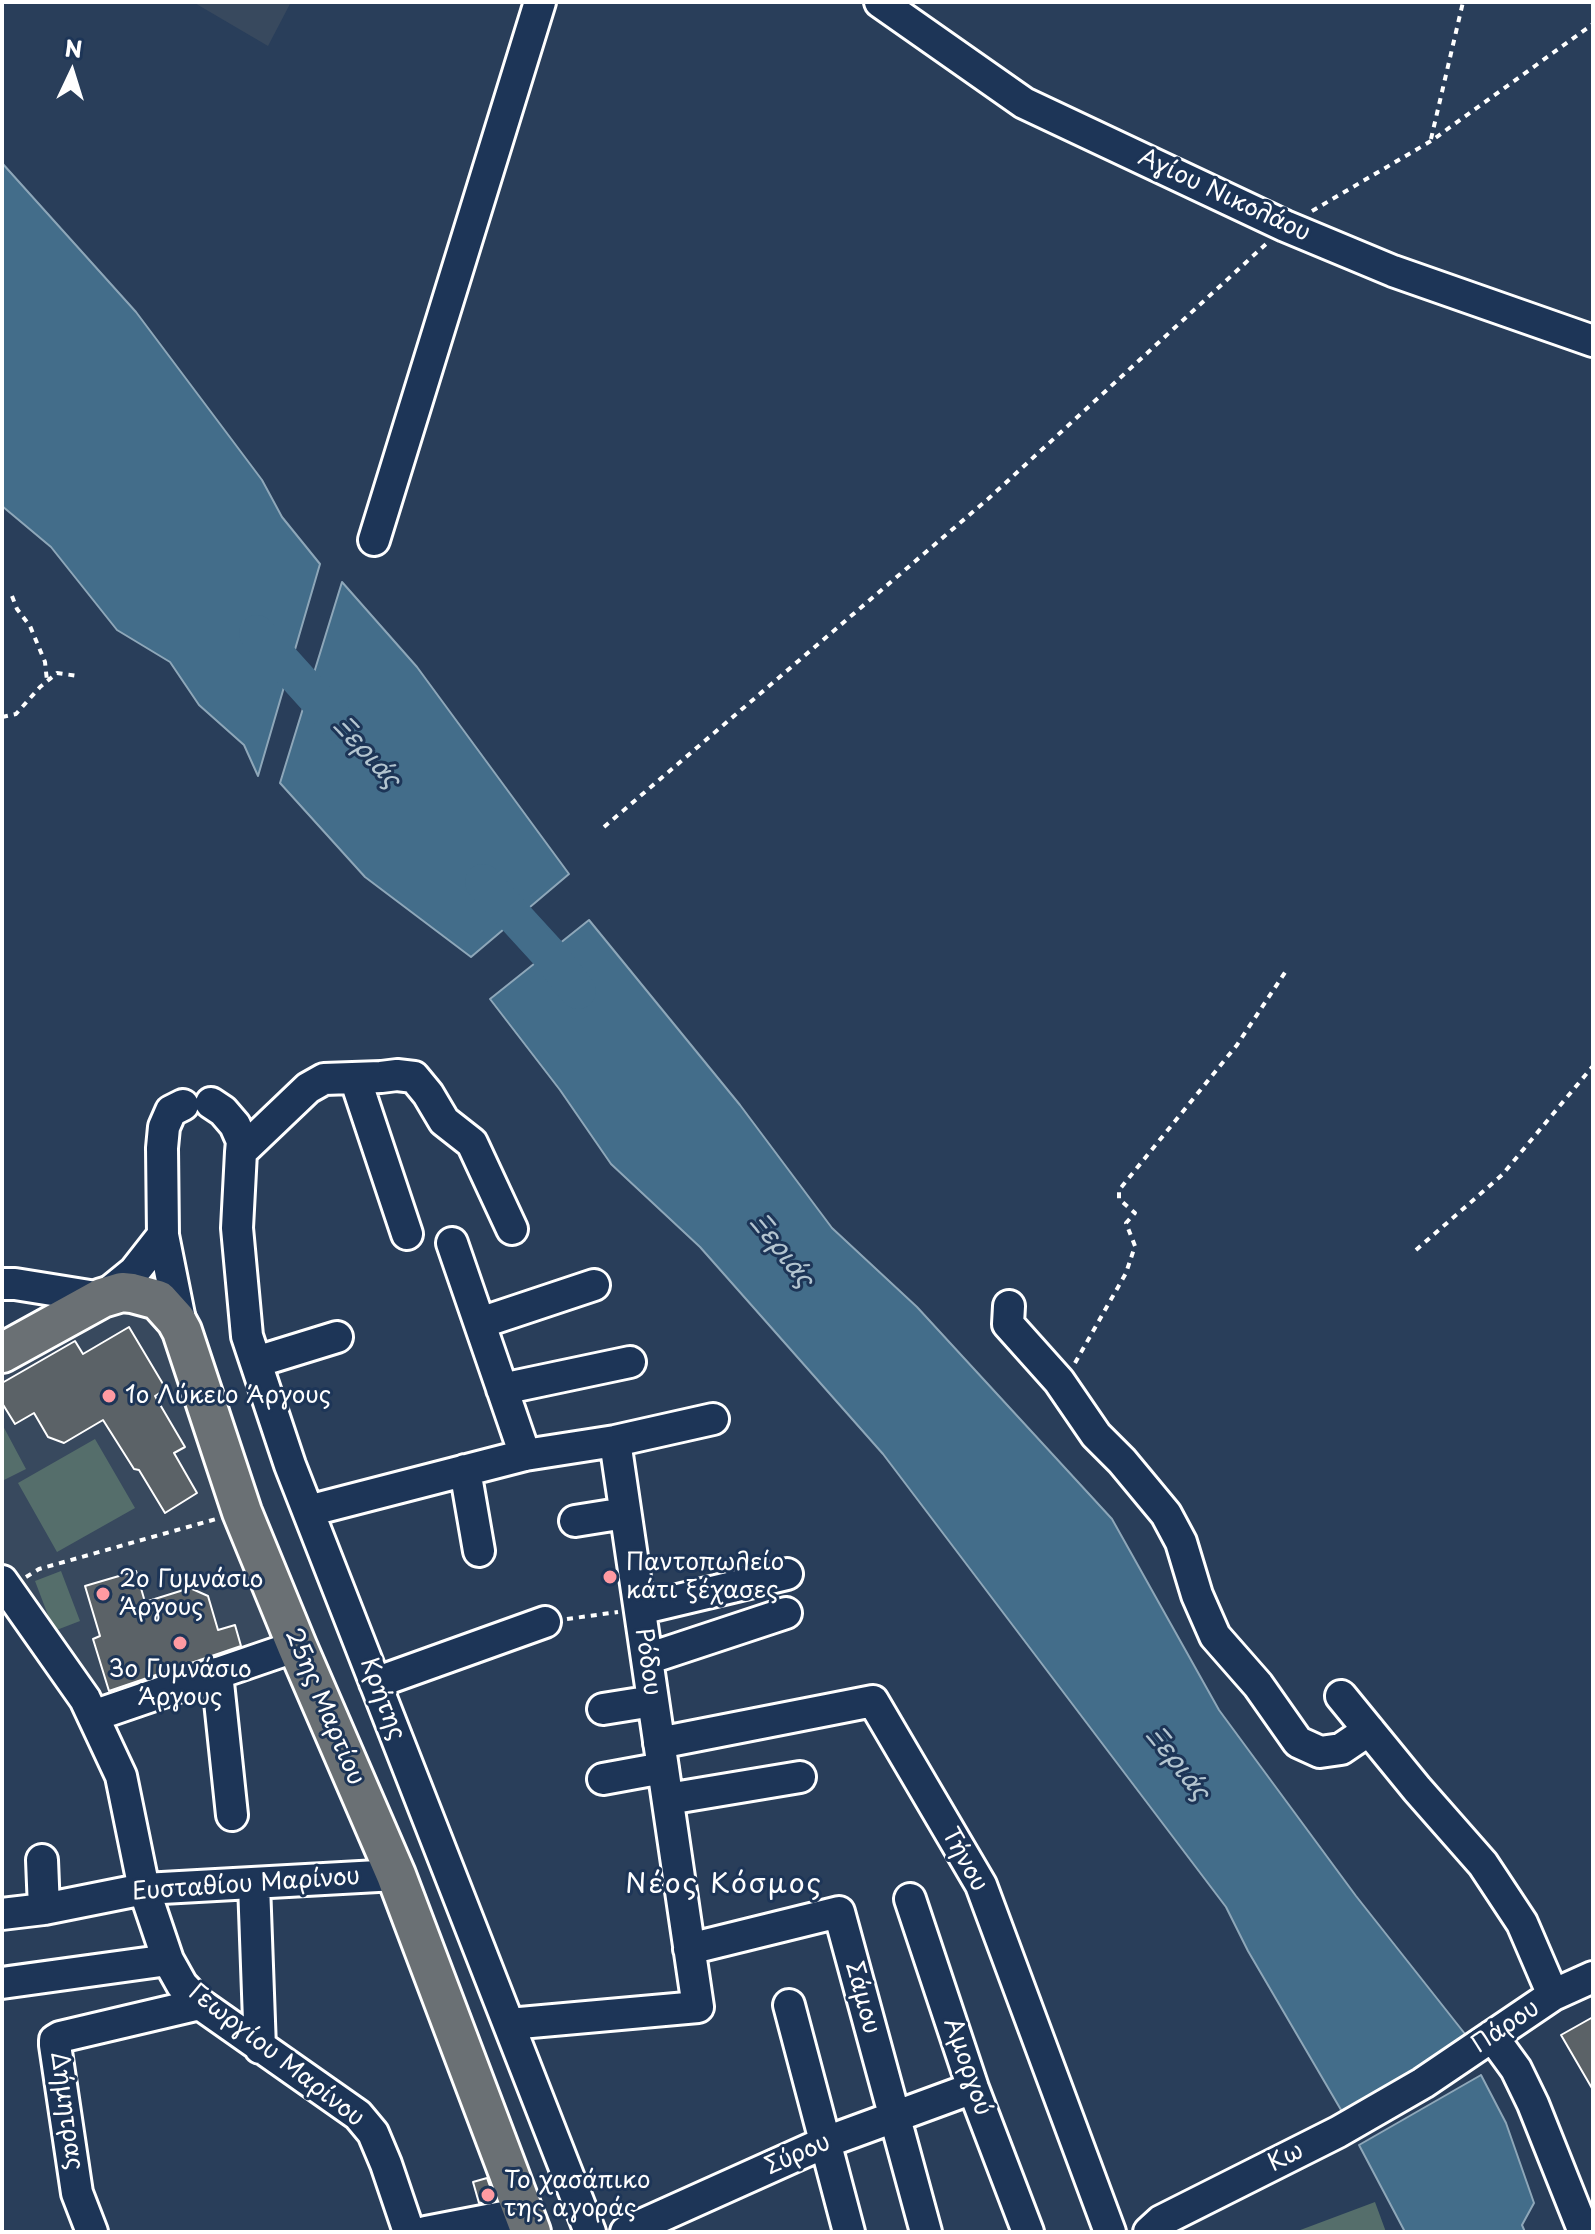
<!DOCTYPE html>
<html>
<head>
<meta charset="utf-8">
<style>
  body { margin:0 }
  #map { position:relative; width:1595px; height:2234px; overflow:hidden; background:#293e5a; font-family:"Playpen Sans",sans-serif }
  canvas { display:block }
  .frame { position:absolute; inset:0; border:4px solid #fff; pointer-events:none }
  .north { position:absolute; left:32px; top:32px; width:80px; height:80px; -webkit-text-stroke:6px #1d3557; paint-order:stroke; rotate:4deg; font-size:22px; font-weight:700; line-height:32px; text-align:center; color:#fff }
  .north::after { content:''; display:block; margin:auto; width:28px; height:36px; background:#fff; clip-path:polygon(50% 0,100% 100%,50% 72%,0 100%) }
</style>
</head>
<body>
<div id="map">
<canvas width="1595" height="2234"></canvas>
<div class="frame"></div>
<div class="north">N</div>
</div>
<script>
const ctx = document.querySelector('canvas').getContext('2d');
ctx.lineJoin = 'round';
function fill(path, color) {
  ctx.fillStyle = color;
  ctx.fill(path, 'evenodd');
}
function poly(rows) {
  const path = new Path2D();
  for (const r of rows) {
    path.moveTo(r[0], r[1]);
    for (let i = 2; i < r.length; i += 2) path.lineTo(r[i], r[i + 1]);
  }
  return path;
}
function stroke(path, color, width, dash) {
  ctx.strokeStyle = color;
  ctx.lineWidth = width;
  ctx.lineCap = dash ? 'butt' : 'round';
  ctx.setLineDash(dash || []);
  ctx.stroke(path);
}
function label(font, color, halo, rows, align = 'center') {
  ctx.font = font + ' "Playpen Sans",sans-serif';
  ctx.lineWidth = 6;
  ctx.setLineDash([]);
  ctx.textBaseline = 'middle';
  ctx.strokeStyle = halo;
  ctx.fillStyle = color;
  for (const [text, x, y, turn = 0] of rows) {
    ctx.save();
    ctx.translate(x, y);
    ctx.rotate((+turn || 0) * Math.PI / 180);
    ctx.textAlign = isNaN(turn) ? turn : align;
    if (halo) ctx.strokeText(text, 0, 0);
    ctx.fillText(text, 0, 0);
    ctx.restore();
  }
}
fill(poly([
  [193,2,291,2,268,46],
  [134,1310,154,1321,163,1338,224,1514,278,1649,101,1702,2,1563,2,1373,83,1327,111,1314]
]), '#38495e');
fill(poly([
  [2,1424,26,1469,2,1481],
  [95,1439,135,1508,57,1552,18,1483],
  [61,1571,80,1621,54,1631,35,1581],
  [1375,2202,1386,2232,1295,2232]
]), '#556e6b');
const water = poly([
  [2,163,136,312,262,480,282,517,320,564,258,776,244,745,199,705,170,662,117,630,51,547,2,506,2,163],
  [342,582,417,667,569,874,471,957,365,877,280,783,342,582],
  [589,920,740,1105,832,1228,917,1307,1112,1519,1219,1710,1356,1896,1469,2039,1344,2115,1248,1951,1226,1907,883,1454,700,1247,611,1164,560,1090,490,999,589,920],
  [1481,2075,1506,2123,1534,2203,1522,2225,1525,2232,1405,2232,1359,2145,1481,2075]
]);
fill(water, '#436d8a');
stroke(water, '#8ea7b9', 2);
stroke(poly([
  [257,633,341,726],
  [483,882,548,953,578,991]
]), '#436d8a', 36);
const building = poly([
  [129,1327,166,1389,155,1396,185,1447,174,1453,197,1493,165,1513,139,1470,134,1469,103,1420,64,1443,48,1437,34,1413,15,1424,2,1403,2,1383,75,1341,83,1354,129,1327],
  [136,1571,145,1602,190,1588,208,1596,218,1630,235,1625,241,1646,109,1691,93,1639,100,1636,85,1586,136,1571],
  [1593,2017,1593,2090,1561,2035,1593,2017],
  [487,2178,495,2200,479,2203,473,2182,487,2178]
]);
fill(building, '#5b6267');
stroke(building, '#fff', 2);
const minor = poly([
  [880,2,1024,103,1285,226,1393,271,1593,341],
  [374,540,540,2],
  [355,1078,407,1234],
  [211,1103,223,1111,235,1125,242,1141,241,1152],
  [512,1229,472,1143,444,1121,428,1094,414,1077,397,1075,381,1077,324,1079,308,1088,241,1152,237,1228,247,1336,290,1465,590,2232],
  [452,1243,525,1455],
  [2,1284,15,1284,102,1298,134,1272,163,1235],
  [1009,1306,1008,1324,1059,1381,1096,1435,1122,1461,1166,1514,1181,1542,1197,1595,1215,1636,1258,1685,1298,1742,1320,1752,1341,1749,1369,1730],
  [480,1323,594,1285],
  [182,1330,163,1235,162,1148,164,1127,171,1111,183,1105],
  [256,1362,337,1337],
  [502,1389,630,1362],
  [465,1470,479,1551],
  [308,1511,525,1455,615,1441,713,1419],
  [575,1521,625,1513],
  [2,1581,85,1699,121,1776,144,1889,168,1960,182,1985,200,2004,358,2115,373,2133,386,2164,409,2232],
  [640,1609,787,1574],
  [647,1659,786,1613],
  [217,1673,232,1815],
  [375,1683,545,1622],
  [1341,1696,1417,1789,1483,1864,1522,1923,1553,1995],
  [603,1709,653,1701],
  [93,1716,297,1646],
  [659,1743,873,1701,981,1885,1110,2232],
  [603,1779,663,1768],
  [668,1799,800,1777],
  [42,1860,44,1909],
  [254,1884,260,2048],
  [910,1899,973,2088,1028,2232],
  [2,1914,44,1909,144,1889,396,1875],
  [689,1949,839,1912,926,2232],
  [2,1983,168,1960],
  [789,2005,849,2232],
  [509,2024,698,2007,615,1441],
  [1492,2036,1516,2069,1533,2104,1584,2232],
  [92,2232,77,2193,55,2045,55,2040,60,2037,200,2004],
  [426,2232,524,2213],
  [626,2232,826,2142,973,2088],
  [1149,2232,1161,2221,1338,2132,1397,2098,1423,2083,1553,1995,1593,1977]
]);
const major = poly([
  [2,1353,102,1298,122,1292,132,1293,158,1300,176,1320,182,1331,242,1512,297,1646,396,1875,531,2232]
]);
stroke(minor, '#fff', 36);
stroke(major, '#fff', 44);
stroke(poly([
  [1431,139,1463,2],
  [1312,211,1431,141,1593,24],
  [12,596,17,609,30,626,45,662,47,681],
  [2,717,16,714,40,687,57,673,78,676],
  [604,827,988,499,1266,244],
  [1416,1250,1502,1175,1593,1066],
  [1075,1363,1126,1273,1135,1246,1126,1223,1135,1213,1119,1199,1119,1190,1237,1045,1286,971],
  [26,1577,39,1569,216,1519],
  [567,1619,618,1612]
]), '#fff', 4, [6, 6]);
stroke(minor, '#1d3557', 30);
stroke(major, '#6a7074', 38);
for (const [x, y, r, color] of [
  [109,1396,8,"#ff9aa2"],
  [610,1577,8,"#ff9aa2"],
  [103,1594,8,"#ff9aa2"],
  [180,1643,8,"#ff9aa2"],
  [488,2195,8,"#ff9aa2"]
]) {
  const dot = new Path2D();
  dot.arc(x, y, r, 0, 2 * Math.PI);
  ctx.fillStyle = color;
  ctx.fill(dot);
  stroke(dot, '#1d3557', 3);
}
label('24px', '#fff', '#1d3557', [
  ["Αγίου Νικολάου",1224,196,25],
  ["Ρόδου",647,1662,82],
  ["Κρήτης",382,1699,69],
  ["25ης Μαρτίου",324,1707,67],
  ["Τήνου",964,1860,61],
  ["Ευσταθίου Μαρίνου",246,1885,-4],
  ["Σάμου",862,1998,75],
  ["Πάρου",1506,2027,-34],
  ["Γεωργίου Μαρίνου",276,2056,38],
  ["Αμοργού",967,2067,71],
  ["Δήμητρας",66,2111,82],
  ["Σύρου",798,2155,-23],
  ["Κω",1286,2158,-27]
]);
label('24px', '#fff', '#1d3557', [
  ["1ο Λύκειο Άργους",125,1396],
  ["Παντοπωλείο",626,1563],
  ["κάτι ξέχασες",626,1591],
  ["2ο Γυμνάσιο",119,1580],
  ["Άργους",119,1608],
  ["3ο Γυμνάσιο",180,1670,"center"],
  ["Άργους",180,1698,"center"],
  ["Το χασάπικο",504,2181],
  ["της αγοράς",504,2209]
], 'left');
label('italic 26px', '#b4c5d0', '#1d3557', [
  ["Ξεριάς",366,753,48],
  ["Ξεριάς",781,1251,52],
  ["Ξεριάς",1177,1764,52]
]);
ctx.letterSpacing = '2px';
label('28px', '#fff', '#1d3557', [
  ["Νέος Κόσμος",724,1885]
]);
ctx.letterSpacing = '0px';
</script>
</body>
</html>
